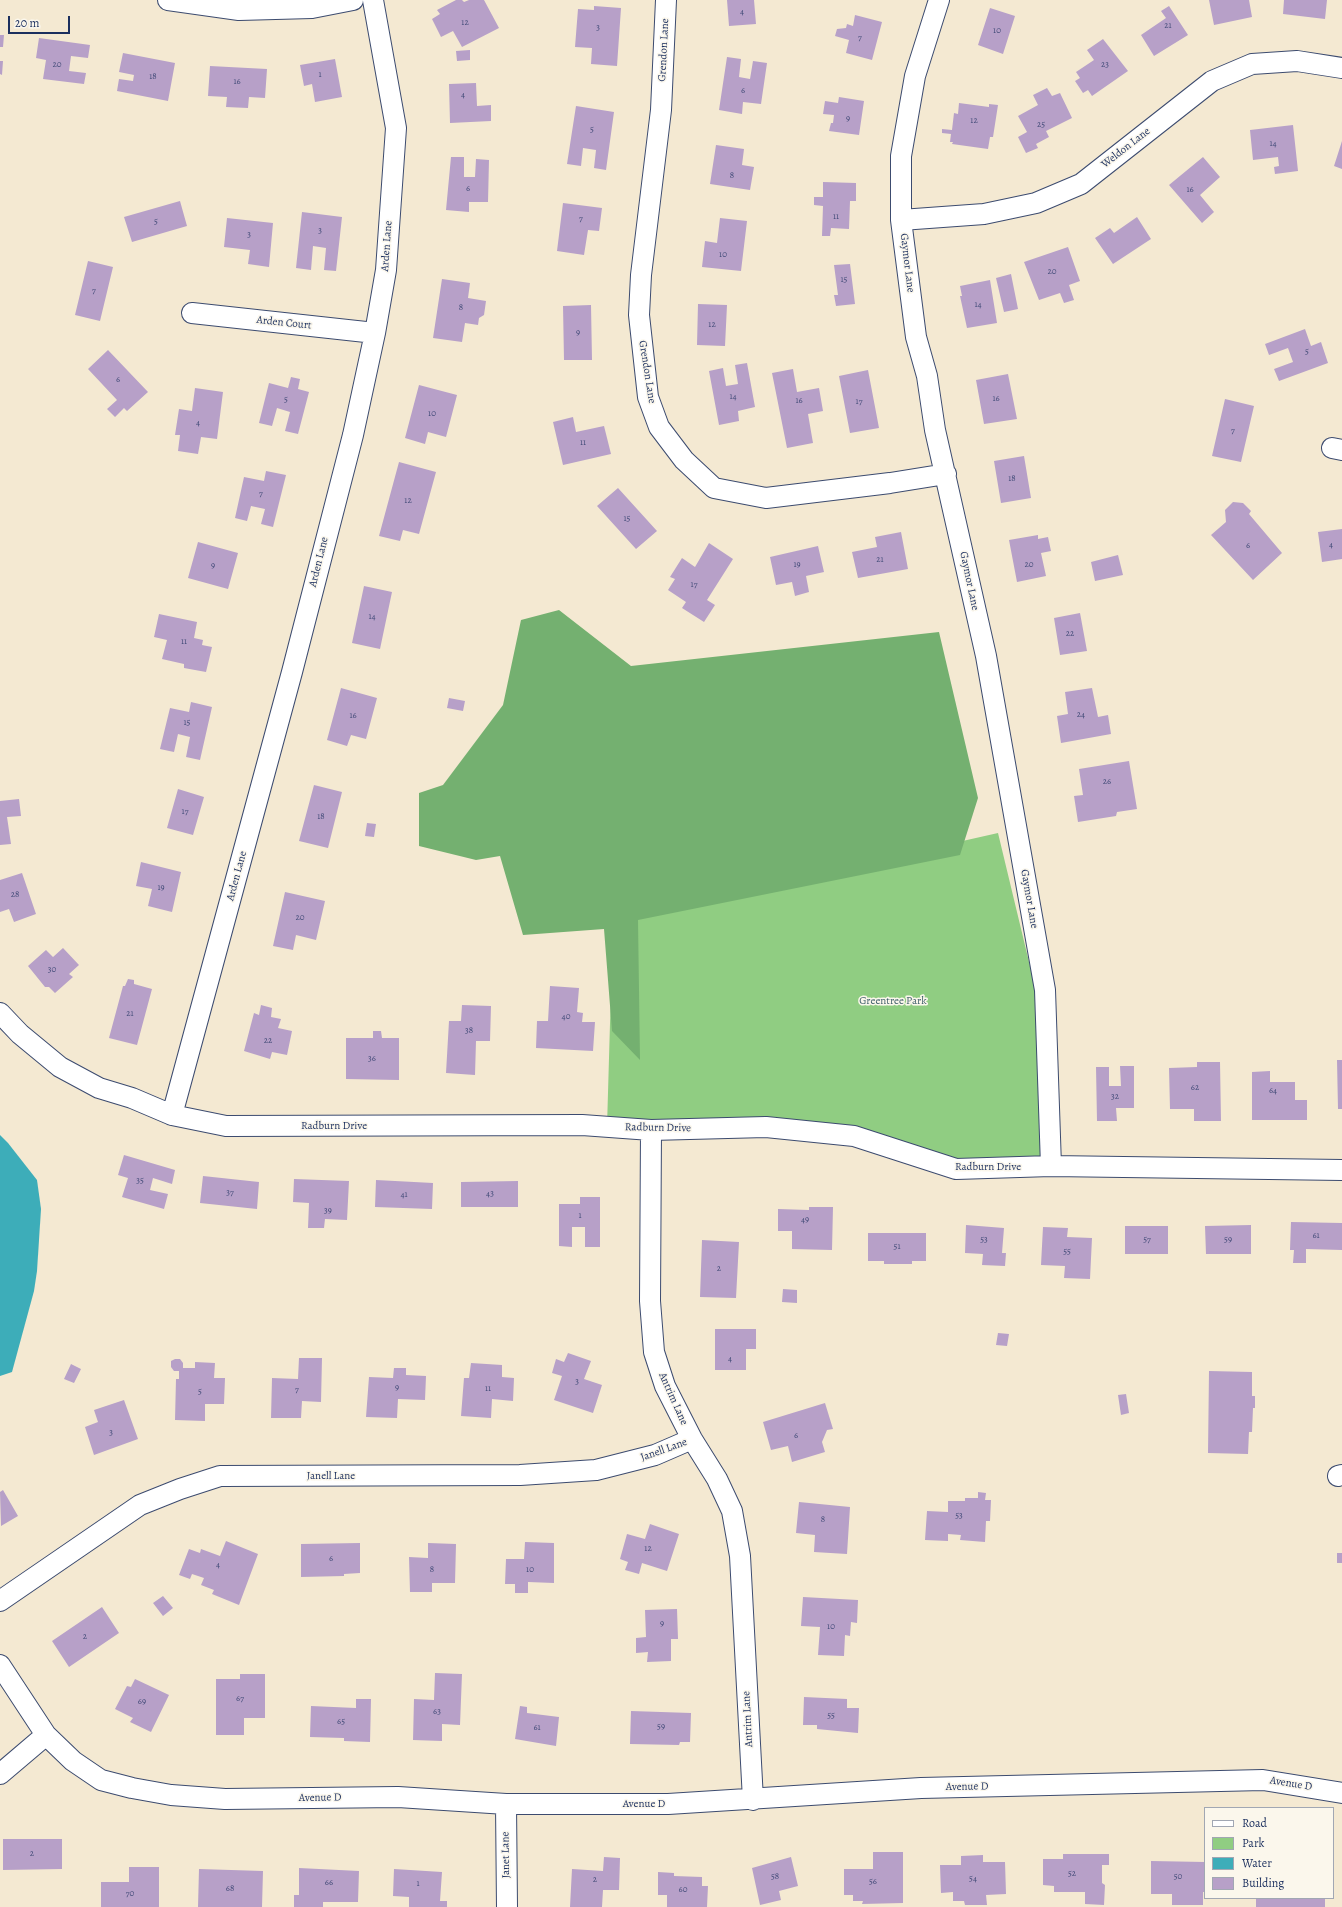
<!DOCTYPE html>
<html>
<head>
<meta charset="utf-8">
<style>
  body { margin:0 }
  #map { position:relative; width:1342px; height:1907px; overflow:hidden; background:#f4e9d2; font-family:Alegreya,serif }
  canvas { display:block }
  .legend { position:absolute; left:1204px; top:1807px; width:130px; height:92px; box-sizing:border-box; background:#fbf7ec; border:1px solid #a1a7b3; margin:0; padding:5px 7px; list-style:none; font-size:12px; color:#1b2f5e }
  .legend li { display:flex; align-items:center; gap:8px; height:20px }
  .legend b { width:20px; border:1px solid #a1a7b3 }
  .scale { position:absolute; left:8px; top:16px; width:62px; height:18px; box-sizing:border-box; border:2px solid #1b2f5e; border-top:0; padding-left:5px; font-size:12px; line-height:14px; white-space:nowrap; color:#1b2f5e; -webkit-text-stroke:3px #fbf7ec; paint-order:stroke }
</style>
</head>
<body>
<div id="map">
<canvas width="1342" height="1907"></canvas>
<ul class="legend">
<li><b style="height:5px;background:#fff"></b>Road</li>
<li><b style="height:11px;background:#90cd82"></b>Park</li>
<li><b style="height:11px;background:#3dadb9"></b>Water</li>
<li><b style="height:11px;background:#b7a0c8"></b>Building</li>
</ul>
<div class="scale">20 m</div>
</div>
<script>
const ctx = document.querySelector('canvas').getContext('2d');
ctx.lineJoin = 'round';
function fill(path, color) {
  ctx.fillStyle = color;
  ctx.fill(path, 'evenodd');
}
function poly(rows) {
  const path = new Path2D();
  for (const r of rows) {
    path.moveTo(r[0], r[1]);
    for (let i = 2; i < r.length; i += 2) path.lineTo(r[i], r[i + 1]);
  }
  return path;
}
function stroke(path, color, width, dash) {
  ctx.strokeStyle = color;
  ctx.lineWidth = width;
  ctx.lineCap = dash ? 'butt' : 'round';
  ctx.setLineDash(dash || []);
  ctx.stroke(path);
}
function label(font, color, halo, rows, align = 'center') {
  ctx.font = font + ' Alegreya,serif';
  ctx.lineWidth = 3;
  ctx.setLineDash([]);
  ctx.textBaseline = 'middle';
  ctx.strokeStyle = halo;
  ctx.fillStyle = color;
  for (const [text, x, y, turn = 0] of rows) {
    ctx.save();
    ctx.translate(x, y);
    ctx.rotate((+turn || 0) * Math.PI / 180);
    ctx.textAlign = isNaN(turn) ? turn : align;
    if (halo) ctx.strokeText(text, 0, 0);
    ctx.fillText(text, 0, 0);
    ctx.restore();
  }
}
fill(poly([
  [998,833,1035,987,1043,1159,956,1169,854,1136,607,1127,613,920]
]), '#90cd82');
fill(poly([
  [559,610,631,666,939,632,978,798,960,855,638,920,640,1060,612,1031,604,929,523,935,500,856,476,860,419,846,419,793,443,785,503,705,521,620]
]), '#74b070');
fill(poly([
  [0,1135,8,1143,37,1180,41,1209,37,1271,34,1291,12,1372,0,1376]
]), '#3dadb9');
fill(poly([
  [456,0,462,0,464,2,469,0,484,0,499,28,462,47,453,31,441,37,432,19,440,14,437,10],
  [727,0,754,0,756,24,729,26],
  [1209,0,1249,0,1252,17,1214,25],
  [1284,0,1327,0,1325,19,1283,14],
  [594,6,621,8,617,66,591,64,592,48,575,47,578,9,594,10],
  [1169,6,1188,35,1154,56,1141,35,1166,18,1161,11],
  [990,8,1015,16,1003,54,978,45],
  [855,15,882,22,872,60,846,53,849,40,835,36,837,29,846,28,847,24,853,26],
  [0,35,4,35,3,47,0,47],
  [39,38,90,45,88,58,71,56,69,71,86,73,84,84,43,79,46,60,36,58],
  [1103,39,1128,71,1092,96,1088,90,1083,93,1075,81,1080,78,1076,72,1094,60,1087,50],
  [470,50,470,60,457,61,456,51],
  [123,53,175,63,168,101,117,91,119,79,133,81,134,75,119,72],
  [727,57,741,59,739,77,750,79,753,61,767,63,761,104,743,102,742,114,719,110],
  [335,59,342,97,315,102,312,84,304,86,300,65],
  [0,61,3,61,2,75,0,74],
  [210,66,267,69,265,98,249,97,248,108,226,107,227,97,208,96],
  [476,83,477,106,491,105,491,121,450,123,449,84],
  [1047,88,1052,96,1060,93,1072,118,1046,131,1049,137,1036,144,1038,148,1026,153,1018,137,1027,132,1018,116,1038,105,1033,95],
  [839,97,864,101,859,135,829,131,831,123,833,123,834,115,823,114,825,101,838,103],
  [959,103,989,107,989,104,998,105,993,137,990,137,988,149,952,144,953,142,950,142,951,134,942,133,942,129,952,130,954,113,958,114],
  [576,106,614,112,606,170,594,168,596,150,583,148,581,166,567,164],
  [1293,125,1298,171,1275,174,1274,167,1279,166,1278,157,1253,160,1250,130],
  [1342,141,1342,169,1334,166],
  [716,145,744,149,742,165,754,167,750,190,710,184],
  [451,157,464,157,464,177,475,177,476,159,489,160,488,202,469,202,469,212,446,210],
  [1203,157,1220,177,1200,195,1214,212,1202,223,1169,185],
  [823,182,856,183,856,201,850,201,849,229,831,228,830,236,822,236,823,206,814,205,814,197,823,197],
  [180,201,187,226,132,242,124,217],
  [563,203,602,208,599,231,588,230,584,255,557,251],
  [302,212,342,217,336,271,324,270,326,248,313,246,311,270,296,268],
  [1137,217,1151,239,1113,264,1095,238,1110,228,1114,233],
  [227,218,273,223,269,267,248,264,250,250,224,247],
  [720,218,747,221,741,271,702,267,705,241,717,243],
  [1068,247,1080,281,1069,285,1074,300,1064,303,1060,293,1039,300,1024,262],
  [88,261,113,267,100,321,75,315],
  [850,264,855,304,836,306,834,295,838,295,834,265],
  [1011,274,1018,309,1004,312,996,278],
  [442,279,470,283,468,298,486,301,484,315,479,318,478,325,465,323,462,342,433,338],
  [990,280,997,323,967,328,960,296,962,296,960,286],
  [698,304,727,305,725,346,697,345],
  [591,305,592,360,564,360,563,306],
  [1305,329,1311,346,1321,342,1328,363,1279,381,1274,369,1293,362,1288,348,1269,355,1265,344],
  [108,350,148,392,127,411,124,408,115,417,107,409,117,400,88,369],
  [747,363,755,407,738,411,739,421,719,425,709,371,723,368,726,386,738,384,735,365],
  [793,369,797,392,819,388,823,411,808,414,813,443,787,448,772,373],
  [868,370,879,428,850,433,839,376],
  [1008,374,1017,419,984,424,976,380],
  [291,377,300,379,298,389,309,392,298,434,285,431,290,412,277,408,272,426,259,423,269,383,288,388],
  [419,385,457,395,446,437,428,432,425,444,405,438],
  [195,388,223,392,217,439,201,437,198,454,178,451,180,435,175,435,179,409,192,411],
  [1225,399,1254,406,1241,462,1212,456],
  [573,417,576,432,604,426,611,454,563,465,553,422],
  [1024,456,1031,498,1001,503,994,461],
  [399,462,436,472,419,534,403,530,400,541,379,536],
  [266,471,286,475,273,527,261,524,265,509,251,506,247,521,235,518,244,477,264,481],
  [618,488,657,531,636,549,597,506],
  [1233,502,1243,503,1251,511,1249,514,1282,553,1253,580,1211,535,1226,522,1225,510],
  [1342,529,1342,559,1322,562,1318,532],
  [901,532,908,569,858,578,852,552,877,547,875,537],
  [1038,535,1038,539,1048,537,1051,551,1041,553,1046,576,1017,582,1009,540],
  [198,542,238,553,228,589,188,578],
  [709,543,733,559,707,600,715,605,704,622,682,608,686,602,668,590,675,579,670,577,682,558,695,567],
  [818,546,824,572,806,576,809,592,795,596,792,582,776,585,770,557],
  [1118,555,1123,575,1095,581,1091,562],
  [364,586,392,592,380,649,352,643],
  [1080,613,1087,651,1060,655,1054,618],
  [159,614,197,622,194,638,203,640,202,645,212,647,206,672,184,668,184,664,162,659,167,640,154,637],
  [341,688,377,698,366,739,351,735,347,746,327,740],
  [1092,688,1098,717,1108,715,1111,734,1061,743,1057,716,1068,714,1065,692],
  [449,698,465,701,463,711,447,708],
  [191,702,212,707,200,760,186,757,190,737,178,734,174,752,160,749,170,708,189,712],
  [1129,761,1137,809,1117,812,1116,816,1078,822,1074,796,1083,795,1079,769],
  [314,785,342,792,328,848,299,841],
  [178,789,204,797,193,835,167,828],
  [19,799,21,816,7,817,11,844,0,845,0,801],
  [367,823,376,824,374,837,365,836],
  [141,862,181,872,172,912,148,906,152,889,136,886],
  [22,873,36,914,14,922,9,909,0,912,0,880],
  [285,892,325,901,316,940,296,935,293,950,273,946],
  [63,948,79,965,69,974,73,977,55,993,49,987,45,987,28,966,46,950,53,957],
  [128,979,134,980,134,984,152,989,137,1045,109,1038,123,986,125,986],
  [550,986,579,988,577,1012,583,1013,582,1022,595,1022,593,1051,536,1048,537,1021,548,1021],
  [261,1005,272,1008,271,1017,281,1019,278,1028,292,1031,287,1055,272,1052,270,1059,244,1051,254,1013,259,1015],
  [462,1005,491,1006,490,1041,476,1041,475,1075,446,1073,449,1021,461,1021],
  [373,1031,381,1031,382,1038,399,1038,399,1080,346,1079,346,1038,373,1038],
  [1337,1060,1342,1060,1342,1109,1338,1109],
  [1197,1062,1220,1062,1221,1121,1194,1121,1194,1109,1170,1109,1169,1068,1197,1067],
  [1120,1066,1134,1066,1134,1108,1116,1108,1117,1121,1097,1121,1096,1067,1109,1067,1109,1086,1121,1086],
  [1270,1071,1270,1082,1295,1082,1295,1100,1307,1100,1307,1120,1252,1120,1252,1072],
  [124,1155,175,1170,172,1184,153,1178,150,1190,168,1194,164,1209,122,1197,128,1178,118,1175],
  [203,1176,259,1182,257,1209,200,1203],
  [294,1179,349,1181,347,1220,325,1219,324,1228,308,1228,309,1203,293,1202],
  [376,1180,433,1183,432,1209,375,1207],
  [518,1181,518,1207,461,1207,461,1182],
  [580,1197,600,1197,600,1247,585,1247,585,1227,572,1227,572,1247,559,1246,559,1204,580,1204],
  [809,1207,833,1207,832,1250,792,1249,792,1231,778,1231,778,1209,809,1210],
  [1291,1222,1342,1223,1342,1250,1306,1249,1306,1263,1293,1263,1294,1250,1290,1250],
  [966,1225,1004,1228,1002,1253,1006,1253,1005,1266,982,1265,983,1254,965,1253],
  [1251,1225,1251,1254,1206,1254,1205,1226],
  [1125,1226,1168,1226,1168,1254,1125,1254],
  [1043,1227,1068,1228,1067,1237,1092,1238,1090,1279,1064,1278,1065,1266,1041,1265],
  [868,1233,926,1233,926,1261,912,1261,912,1264,884,1264,884,1261,868,1261],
  [702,1240,739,1242,736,1298,700,1297],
  [783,1289,797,1290,797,1303,782,1302],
  [715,1329,756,1329,756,1349,746,1349,746,1370,715,1370],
  [998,1333,1009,1334,1007,1346,996,1345],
  [568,1353,591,1361,584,1379,602,1385,593,1413,554,1400,562,1376,552,1373,556,1359,564,1362],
  [299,1358,322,1358,321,1402,302,1401,301,1418,271,1418,272,1378,298,1379],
  [175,1359,180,1359,183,1363,183,1368,195,1368,195,1362,215,1363,214,1378,225,1378,224,1404,205,1404,205,1421,175,1420,176,1379,179,1379,179,1371,174,1371,171,1367,171,1361],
  [471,1363,502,1365,502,1377,514,1378,513,1401,492,1399,491,1418,461,1416,464,1378,469,1378],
  [71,1364,81,1369,74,1383,64,1379],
  [394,1368,406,1368,406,1375,426,1376,425,1400,398,1399,397,1418,366,1417,369,1377,393,1378],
  [1209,1371,1252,1372,1252,1396,1255,1396,1255,1408,1253,1408,1252,1432,1249,1432,1248,1454,1208,1453],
  [1126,1394,1129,1413,1121,1415,1118,1395],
  [124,1400,138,1439,94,1455,85,1427,98,1422,94,1410],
  [825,1403,833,1429,827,1430,822,1442,825,1452,792,1462,788,1446,771,1450,763,1422],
  [3,1490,18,1516,1,1526,0,1492],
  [978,1492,986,1493,985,1500,991,1500,990,1521,986,1521,985,1542,960,1540,961,1535,948,1534,948,1541,925,1540,927,1511,948,1512,948,1501,965,1501,965,1498,978,1498],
  [799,1502,850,1507,847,1554,814,1552,815,1535,796,1533],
  [650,1524,679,1534,667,1571,642,1563,639,1574,625,1570,628,1562,620,1559,627,1534,645,1539],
  [226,1541,258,1554,239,1605,212,1594,214,1590,201,1585,204,1578,192,1574,190,1579,179,1575,189,1549,200,1553,201,1549,220,1556],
  [525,1542,554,1543,554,1583,528,1582,528,1593,515,1593,515,1584,505,1584,506,1559,524,1559],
  [360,1543,360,1573,344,1574,344,1576,301,1577,301,1544],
  [428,1543,456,1544,455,1583,432,1583,432,1592,410,1592,409,1557,428,1558],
  [1337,1553,1342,1553,1342,1563,1337,1563],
  [163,1596,173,1608,163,1616,153,1603],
  [803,1597,858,1600,857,1623,851,1622,850,1636,845,1635,844,1656,818,1655,820,1627,801,1626],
  [102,1607,119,1633,69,1667,52,1641],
  [677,1609,678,1639,671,1639,671,1661,647,1662,648,1652,636,1653,636,1638,646,1637,645,1610],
  [435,1673,462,1674,460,1725,442,1724,442,1741,413,1740,414,1699,434,1700],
  [240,1674,265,1674,265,1718,244,1718,244,1735,216,1735,216,1679,240,1679],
  [135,1679,169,1695,151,1732,130,1722,133,1718,115,1709,127,1686,131,1687],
  [804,1697,847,1699,847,1708,859,1708,858,1733,817,1729,817,1725,803,1725],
  [356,1699,371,1699,370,1742,344,1741,344,1738,310,1737,311,1706,356,1708],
  [520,1706,527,1707,527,1713,559,1717,556,1746,515,1739],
  [631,1711,691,1713,690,1742,680,1742,679,1745,630,1744],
  [3,1839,62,1839,62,1869,3,1870],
  [873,1852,903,1852,903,1903,862,1904,863,1901,853,1901,853,1895,844,1895,844,1869,873,1869],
  [1063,1854,1109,1854,1109,1865,1102,1865,1102,1883,1105,1885,1104,1905,1085,1904,1085,1892,1054,1892,1054,1886,1043,1885,1043,1859,1063,1859],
  [983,1855,983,1862,1005,1862,1006,1894,986,1895,987,1905,965,1905,964,1901,953,1901,953,1892,941,1893,940,1865,961,1865,961,1856],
  [604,1857,620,1858,619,1890,603,1890,602,1907,570,1907,572,1869,603,1871],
  [791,1857,798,1886,779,1891,781,1900,760,1905,752,1868],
  [1151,1861,1205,1862,1205,1892,1203,1892,1203,1905,1172,1905,1172,1894,1151,1894],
  [129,1867,159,1867,159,1907,101,1907,101,1882,129,1882],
  [299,1868,359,1871,358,1902,323,1902,323,1907,294,1907,294,1895,299,1895],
  [199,1869,263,1871,262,1907,198,1907],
  [394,1869,442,1872,440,1901,447,1901,447,1907,409,1907,409,1897,393,1896],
  [658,1872,674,1873,674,1876,702,1877,702,1886,708,1886,707,1907,667,1907,667,1895,658,1895],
  [1256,1898,1325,1898,1325,1907,1256,1907]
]), '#b7a0c8');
const minor = poly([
  [168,0,239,10,312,8,353,0],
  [666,0,661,110,641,275,639,315,648,397,659,427,684,460,714,488,766,498,890,483,946,474],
  [939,0,915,76,901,156,901,220,916,337,927,376,935,430,986,656,1045,990,1051,1166],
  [901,220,984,214,1036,203,1081,184,1212,81,1252,64,1297,61,1342,68],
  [192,313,375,333],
  [1332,448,1342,450],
  [0,1013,20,1034,60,1067,99,1088,132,1098,172,1115,226,1126,582,1125,651,1130,766,1127,854,1136,956,1169,1051,1166,1342,1170],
  [172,1115,292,672,353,435,375,333,386,270,396,128,373,0],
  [651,1130,650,1301,654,1352,665,1386,692,1439,717,1479,732,1511,740,1556,753,1800],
  [1338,1476,1342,1475],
  [0,1601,140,1505,180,1489,220,1476,520,1475,596,1470,655,1455,692,1439],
  [0,1665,46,1735,73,1761,101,1780,132,1788,171,1795,225,1799,398,1797,506,1804,668,1804,921,1788,1263,1780,1342,1793],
  [0,1774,46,1735],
  [506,1804,507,1907]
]);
stroke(minor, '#3c4b6f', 22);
stroke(minor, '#fff', 20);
label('9px', '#424b78', null, [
  ["4",742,12],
  ["12",465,23],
  ["21",1168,26],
  ["3",598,28],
  ["10",997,31],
  ["7",860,38],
  ["20",57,65],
  ["23",1105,65],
  ["1",320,75],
  ["18",153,77],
  ["16",237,82],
  ["6",743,91],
  ["4",463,95],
  ["9",848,119],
  ["12",974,121],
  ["25",1041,125],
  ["5",592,130],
  ["14",1273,144],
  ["8",732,176],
  ["6",468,189],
  ["16",1190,190],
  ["11",836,217],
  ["7",581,219],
  ["5",156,222],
  ["3",320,231],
  ["3",249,235],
  ["10",723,255],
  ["20",1052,272],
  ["15",844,280],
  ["7",94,291],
  ["14",978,305],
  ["8",461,308],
  ["12",712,325],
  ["9",578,333],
  ["5",1307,352],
  ["6",118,380],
  ["14",733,397],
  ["16",996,399],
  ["5",286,400],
  ["16",799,401],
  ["17",859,402],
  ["10",432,414],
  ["4",198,423],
  ["7",1233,431],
  ["11",583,443],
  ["18",1012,479],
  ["7",261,494],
  ["12",408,501],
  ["15",627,519],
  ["4",1331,545],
  ["6",1248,546],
  ["21",880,560],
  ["19",797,565],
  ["20",1029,565],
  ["9",213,566],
  ["17",694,585],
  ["14",372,617],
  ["22",1070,634],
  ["11",184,642],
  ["24",1081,715],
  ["16",353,716],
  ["15",187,723],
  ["26",1107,782],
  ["17",185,812],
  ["18",321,817],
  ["19",161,888],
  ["28",15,895],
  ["20",300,918],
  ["30",52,970],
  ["21",130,1014],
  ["40",566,1017],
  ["38",469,1031],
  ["22",268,1041],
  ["36",372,1059],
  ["62",1195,1088],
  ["64",1273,1091],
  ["32",1115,1097],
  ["35",140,1181],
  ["37",230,1193],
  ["43",490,1194],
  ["41",404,1195],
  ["39",328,1211],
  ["1",580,1216],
  ["49",805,1220],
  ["61",1316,1236],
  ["53",984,1240],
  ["57",1147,1240],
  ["59",1228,1240],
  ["51",897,1247],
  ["55",1067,1252],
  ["2",719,1269],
  ["4",730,1359],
  ["3",577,1382],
  ["9",397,1388],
  ["11",488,1389],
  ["7",297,1390],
  ["5",200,1392],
  ["3",111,1433],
  ["6",796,1436],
  ["53",959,1516],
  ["8",823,1520],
  ["12",648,1549],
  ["6",331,1559],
  ["4",218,1565],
  ["8",432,1570],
  ["10",530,1570],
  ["9",662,1624],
  ["10",831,1627],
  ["2",85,1637],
  ["67",240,1699],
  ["69",142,1702],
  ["63",437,1712],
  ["55",831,1716],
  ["65",341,1722],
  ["59",661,1727],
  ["61",537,1728],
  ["2",32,1854],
  ["52",1072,1874],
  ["58",775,1877],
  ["50",1178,1877],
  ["54",973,1879],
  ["2",595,1880],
  ["56",873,1882],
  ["66",329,1883],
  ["1",418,1884],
  ["68",230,1889],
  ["60",683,1890],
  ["70",130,1894]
]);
label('11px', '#1b2f5e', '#fbf7ec', [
  ["Grendon Lane",664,50,-87],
  ["Weldon Lane",1126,148,-38],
  ["Arden Lane",387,246,-86],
  ["Gaymor Lane",907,263,83],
  ["Arden Court",284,323,6],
  ["Grendon Lane",647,372,81],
  ["Arden Lane",319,562,-76],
  ["Gaymor Lane",969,581,78],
  ["Arden Lane",237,876,-75],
  ["Gaymor Lane",1029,899,80],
  ["Radburn Drive",334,1126],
  ["Radburn Drive",658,1128,1],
  ["Radburn Drive",988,1167],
  ["Antrim Lane",673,1399,66],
  ["Janell Lane",664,1450,-20],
  ["Janell Lane",331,1476],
  ["Antrim Lane",748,1719,-93],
  ["Avenue D",1291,1784,9],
  ["Avenue D",967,1787,-1],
  ["Avenue D",320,1798,-1],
  ["Avenue D",644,1804],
  ["Janet Lane",506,1855,-91]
]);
label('11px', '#3e5e69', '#fbf7ec', [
  ["Greentree Park",893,1001]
]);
</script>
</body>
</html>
